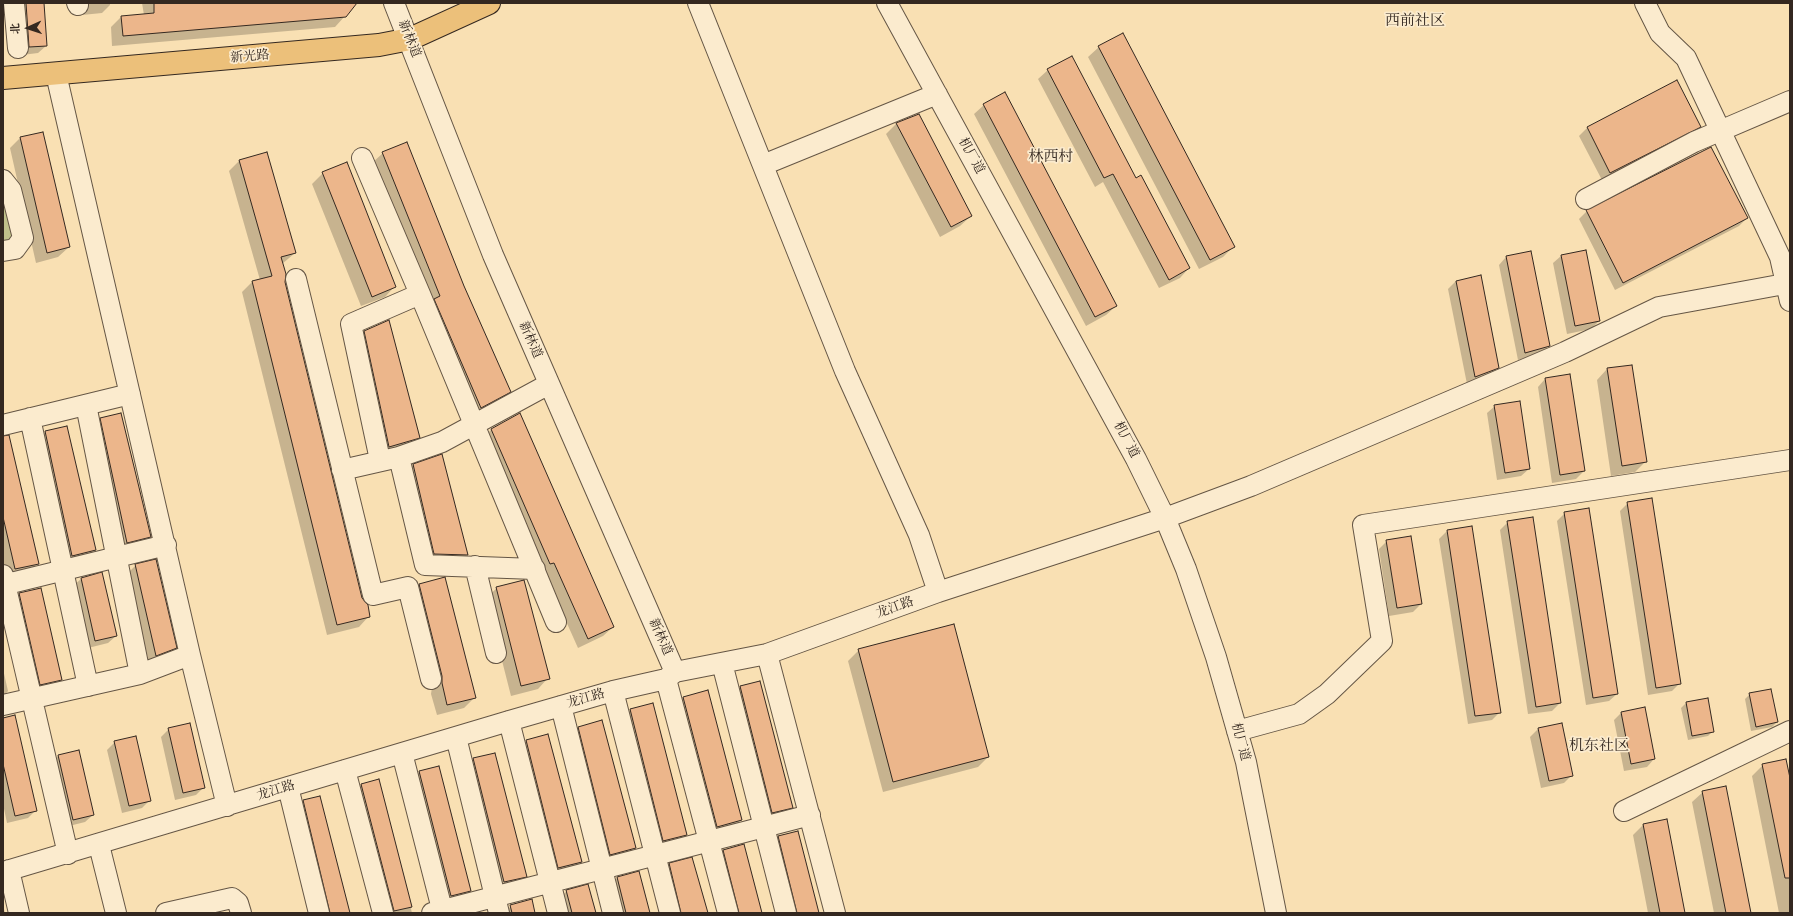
<!DOCTYPE html>
<html>
<head>
<meta charset="utf-8">
<style>
  body { margin:0 }
  #map { position:relative; width:1793px; height:916px; overflow:hidden; background:#f9e0b3; font-family:"Libre Bodoni","Noto Serif SC",serif }
  canvas { display:block }
  .frame { position:absolute; inset:0; border:4px solid #342820; pointer-events:none }
  .north { position:absolute; left:8px; top:8px; width:40px; height:40px; -webkit-text-stroke:3px #fbebce; paint-order:stroke; rotate:267deg; font-size:11px; font-weight:700; line-height:16px; text-align:center; color:#342820 }
  .north::after { content:''; display:block; margin:auto; width:14px; height:18px; background:#342820; clip-path:polygon(50% 0,100% 100%,50% 72%,0 100%) }
</style>
</head>
<body>
<div id="map">
<canvas width="1793" height="916"></canvas>
<div class="frame"></div>
<div class="north">北</div>
</div>
<script>
const ctx = document.querySelector('canvas').getContext('2d');
ctx.lineJoin = 'round';
function fill(path, color) {
  ctx.fillStyle = color;
  ctx.fill(path, 'evenodd');
}
function poly(rows) {
  const path = new Path2D();
  for (const r of rows) {
    path.moveTo(r[0], r[1]);
    for (let i = 2; i < r.length; i += 2) path.lineTo(r[i], r[i + 1]);
  }
  return path;
}
function stroke(path, color, width, dash) {
  ctx.strokeStyle = color;
  ctx.lineWidth = width;
  ctx.lineCap = dash ? 'butt' : 'round';
  ctx.setLineDash(dash || []);
  ctx.stroke(path);
}
function label(font, color, halo, rows, align = 'center') {
  ctx.font = font + ' "Libre Bodoni","Noto Serif SC",serif';
  ctx.lineWidth = 3.5;
  ctx.setLineDash([]);
  ctx.textBaseline = 'middle';
  ctx.strokeStyle = halo;
  ctx.fillStyle = color;
  for (const [text, x, y, turn = 0] of rows) {
    ctx.save();
    ctx.translate(x, y);
    ctx.rotate((+turn || 0) * Math.PI / 180);
    ctx.textAlign = isNaN(turn) ? turn : align;
    if (halo) ctx.strokeText(text, 0, 0);
    ctx.fillText(text, 0, 0);
    ctx.restore();
  }
}
fill(poly([
  [3,198,13,233,9,240,3,244]
]), '#c1c18a');
fill(poly([
  [14,3,43,3,46,46,38,53,22,55],
  [81,3,110,3,110,5,102,13,82,15],
  [142,3,355,3,345,16,335,27,112,46,111,27,121,17,144,15],
  [1099,47,1234,246,1223,257,1199,269,1088,57],
  [1048,70,1135,179,1189,268,1180,278,1159,288,1103,182,1095,187,1038,79],
  [1677,82,1700,126,1692,134,1602,180,1579,136,1587,128],
  [984,105,1116,306,1106,315,1086,326,974,114],
  [918,115,971,216,960,226,940,237,886,134,896,124],
  [20,138,69,247,58,257,36,263,10,148],
  [406,143,464,286,510,391,499,402,471,417,372,163,383,153],
  [240,160,295,253,282,264,284,282,361,598,369,616,359,627,327,635,242,292,253,281,260,280,229,171],
  [323,173,395,286,385,297,361,306,312,184],
  [1587,211,1747,218,1739,226,1615,290,1579,219],
  [1561,256,1599,321,1591,329,1567,334,1553,263],
  [1506,257,1549,346,1541,353,1518,360,1499,265],
  [1480,277,1498,367,1490,375,1467,384,1448,289,1456,281],
  [365,332,419,437,408,448,379,457,354,342],
  [1631,366,1646,461,1635,472,1611,476,1597,380,1607,369],
  [1545,379,1584,471,1576,479,1552,483,1538,387],
  [1495,406,1529,469,1521,476,1497,480,1487,413],
  [520,414,613,627,603,636,578,648,544,572,481,439,491,430],
  [101,419,150,537,139,547,116,553,90,429],
  [66,427,95,550,84,561,62,566,35,443,45,432],
  [3,439,38,563,28,574,5,579,3,571],
  [442,455,467,555,456,565,424,564,403,476,413,465],
  [1628,503,1680,683,1672,691,1648,695,1620,511],
  [1565,513,1617,694,1609,701,1586,705,1557,521],
  [1508,522,1560,703,1552,711,1528,714,1500,530],
  [1447,531,1500,712,1492,720,1468,724,1439,539],
  [1387,541,1421,604,1413,612,1389,616,1379,549],
  [136,565,175,647,168,655,149,663,128,573],
  [81,579,116,636,108,643,88,648,73,586],
  [419,584,474,698,464,708,437,715,431,694,432,687,409,595],
  [497,588,548,678,538,689,511,696,486,598],
  [20,594,61,680,53,687,33,692,12,602],
  [859,650,988,757,978,767,883,792,848,661],
  [3,669,8,691,3,697],
  [740,687,791,807,781,818,762,823,730,697],
  [707,691,741,820,730,831,707,837,673,708,683,697],
  [1750,694,1777,722,1772,727,1751,731,1745,699],
  [1686,703,1713,731,1708,736,1688,740,1681,708],
  [652,704,686,835,676,845,653,851,620,721,630,710],
  [1621,713,1654,759,1647,767,1624,771,1614,720],
  [3,719,36,810,28,818,7,823,3,804],
  [579,728,635,848,624,858,600,865,568,738],
  [169,729,204,787,196,795,175,800,161,737],
  [1538,729,1572,775,1564,783,1541,788,1530,737],
  [526,741,581,862,570,872,548,878,516,752],
  [115,742,150,800,142,808,122,813,107,750],
  [79,751,93,815,85,822,65,827,50,764,58,756],
  [474,759,525,876,515,887,494,892,463,770],
  [1763,765,1790,783,1790,913,1779,913,1752,776],
  [439,767,470,891,460,901,440,906,409,783,419,772],
  [379,780,412,913,382,913,351,795,361,785],
  [1703,792,1750,913,1714,913,1692,802],
  [304,801,349,913,318,913,293,811],
  [1666,820,1684,913,1648,913,1633,835,1643,825],
  [779,837,818,913,786,913,769,846],
  [724,851,760,913,727,913,714,860],
  [670,864,707,913,672,913,662,872],
  [617,878,649,913,613,913,607,888],
  [567,891,594,913,559,913,556,901],
  [3,905,5,913,3,913],
  [511,906,534,913,504,913]
]), '#0003');
const building = poly([
  [26,3,44,3,47,46,29,47,26,3],
  [154,3,357,3,346,17,123,36,121,16,154,13,154,3],
  [1123,33,1235,247,1210,260,1098,46,1123,33],
  [1072,56,1136,178,1141,175,1190,268,1169,280,1113,174,1104,178,1047,69,1072,56],
  [1677,80,1701,127,1610,173,1587,127,1677,80],
  [1005,92,1117,306,1095,317,983,104,1005,92],
  [919,114,972,216,951,227,896,123,919,114],
  [43,132,70,247,47,253,20,137,43,132],
  [407,142,464,286,511,392,481,408,434,299,440,296,382,152,407,142],
  [1711,147,1748,218,1623,283,1586,210,1711,147],
  [267,152,296,253,281,257,286,274,285,282,362,598,368,605,370,617,337,625,252,281,272,276,239,160,267,152],
  [347,162,396,287,372,297,322,172,347,162],
  [1586,250,1600,321,1575,326,1561,255,1586,250],
  [1531,251,1550,346,1525,353,1506,256,1531,251],
  [1481,275,1499,368,1475,377,1456,281,1481,275],
  [389,320,420,438,389,447,364,331,389,320],
  [1632,365,1647,462,1622,466,1607,368,1632,365],
  [1570,374,1585,471,1560,475,1545,378,1570,374],
  [1520,401,1530,469,1505,473,1494,405,1520,401],
  [121,413,151,537,127,543,100,418,121,413],
  [520,413,614,627,588,639,554,563,550,564,491,429,520,413],
  [67,426,96,550,72,556,45,431,67,426],
  [9,435,39,564,15,569,3,517,3,436,9,435],
  [442,454,468,555,434,554,413,464,442,454],
  [1652,498,1681,684,1656,688,1627,502,1652,498],
  [1589,508,1618,694,1593,698,1564,512,1589,508],
  [1533,517,1561,703,1536,707,1507,521,1533,517],
  [1472,526,1501,713,1475,716,1447,530,1472,526],
  [1411,536,1422,604,1397,608,1386,540,1411,536],
  [156,559,177,648,156,656,135,564,156,559],
  [102,572,117,636,95,641,81,578,102,572],
  [445,577,476,698,447,705,442,683,442,676,419,584,445,577],
  [524,580,550,679,521,686,496,587,524,580],
  [41,588,62,680,40,685,19,593,41,588],
  [954,624,989,757,893,782,858,649,954,624],
  [760,681,793,808,772,813,740,686,760,681],
  [1771,689,1778,722,1756,727,1749,693,1771,689],
  [708,690,742,820,717,827,683,697,708,690],
  [1708,698,1714,732,1692,736,1686,702,1708,698],
  [653,703,687,835,663,841,630,709,653,703],
  [1645,707,1655,759,1631,764,1621,712,1645,707],
  [15,715,37,811,15,816,3,764,3,718,15,715],
  [602,720,636,848,610,855,578,727,602,720],
  [190,723,205,788,183,793,168,728,190,723],
  [1562,723,1573,776,1549,781,1538,728,1562,723],
  [548,734,582,862,558,868,526,740,548,734],
  [136,736,151,801,129,806,114,741,136,736],
  [79,750,94,815,73,820,58,755,79,750],
  [495,753,527,877,504,882,473,758,495,753],
  [1786,759,1790,778,1790,878,1785,878,1762,764,1786,759],
  [439,766,471,891,451,896,419,771,439,766],
  [379,779,412,907,394,911,361,784,379,779],
  [1726,786,1751,913,1726,913,1702,791,1726,786],
  [320,796,350,913,330,913,303,800,320,796],
  [1667,819,1685,913,1660,913,1643,824,1667,819],
  [798,831,819,913,797,913,778,836,798,831],
  [744,844,762,913,739,913,723,850,744,844],
  [692,857,708,913,681,913,669,863,692,857],
  [639,871,650,913,626,913,617,877,639,871],
  [588,884,596,913,572,913,566,890,588,884],
  [532,899,535,913,512,913,510,905,532,899]
]);
fill(building, '#ecb68b');
stroke(building, '#342820', 1);
const minor = poly([
  [14,3,18,48],
  [77,3,78,5],
  [394,3,493,255,675,672],
  [698,3,845,371,919,535,938,592],
  [887,3,1136,459,1165,518,1186,569,1216,657,1246,762,1276,913],
  [1645,3,1660,33,1686,58,1780,257,1790,301],
  [56,74,190,655,227,806],
  [362,158,420,294,556,622],
  [763,165,937,94],
  [3,180,11,190,23,238,15,249,3,251],
  [1586,199,1694,142,1790,101],
  [296,279,373,595,408,587,431,679],
  [86,405,140,674],
  [30,418,88,686],
  [3,425,130,394],
  [399,457,425,565,535,569],
  [380,460,351,324,420,294],
  [342,470,399,457,442,442,549,384],
  [475,566,496,653],
  [3,575,68,854],
  [3,585,166,545],
  [767,654,835,913],
  [722,663,786,913],
  [666,679,728,913],
  [613,691,670,913],
  [3,705,140,674,190,655],
  [561,706,613,913],
  [509,721,558,913],
  [1237,731,1299,714,1327,694,1382,641,1363,525,1790,460],
  [456,737,499,913],
  [402,753,443,913],
  [345,770,383,913],
  [288,787,319,913],
  [1624,811,1790,731],
  [99,845,116,913],
  [9,870,19,913],
  [3,872,509,721,613,691,666,679,675,672,767,654,938,592,1165,518,1251,486,1565,352,1659,307,1790,283],
  [166,913,232,898,238,903,241,913],
  [432,913,810,815]
]);
const major = poly([
  [3,78,379,45,410,39,489,3]
]);
stroke(minor, '#655645', 22);
stroke(major, '#342820', 24);
stroke(minor, '#fbebce', 20);
stroke(major, '#ecc07a', 22);
label('13px', '#342820', '#fbebce', [
  ["新林道",409,39,68],
  ["新光路",250,57,-5],
  ["机厂道",971,156,61],
  ["新林道",530,340,66],
  ["机厂道",1126,440,62],
  ["龙江路",895,608,-20],
  ["新林道",660,637,66],
  ["龙江路",586,699,-16],
  ["机厂道",1240,742,75],
  ["龙江路",276,791,-17]
]);
label('15px', '#342820', '#fbebce', [
  ["西前社区",1415,21],
  ["林西村",1051,157],
  ["机东社区",1599,746]
]);
</script>
</body>
</html>
